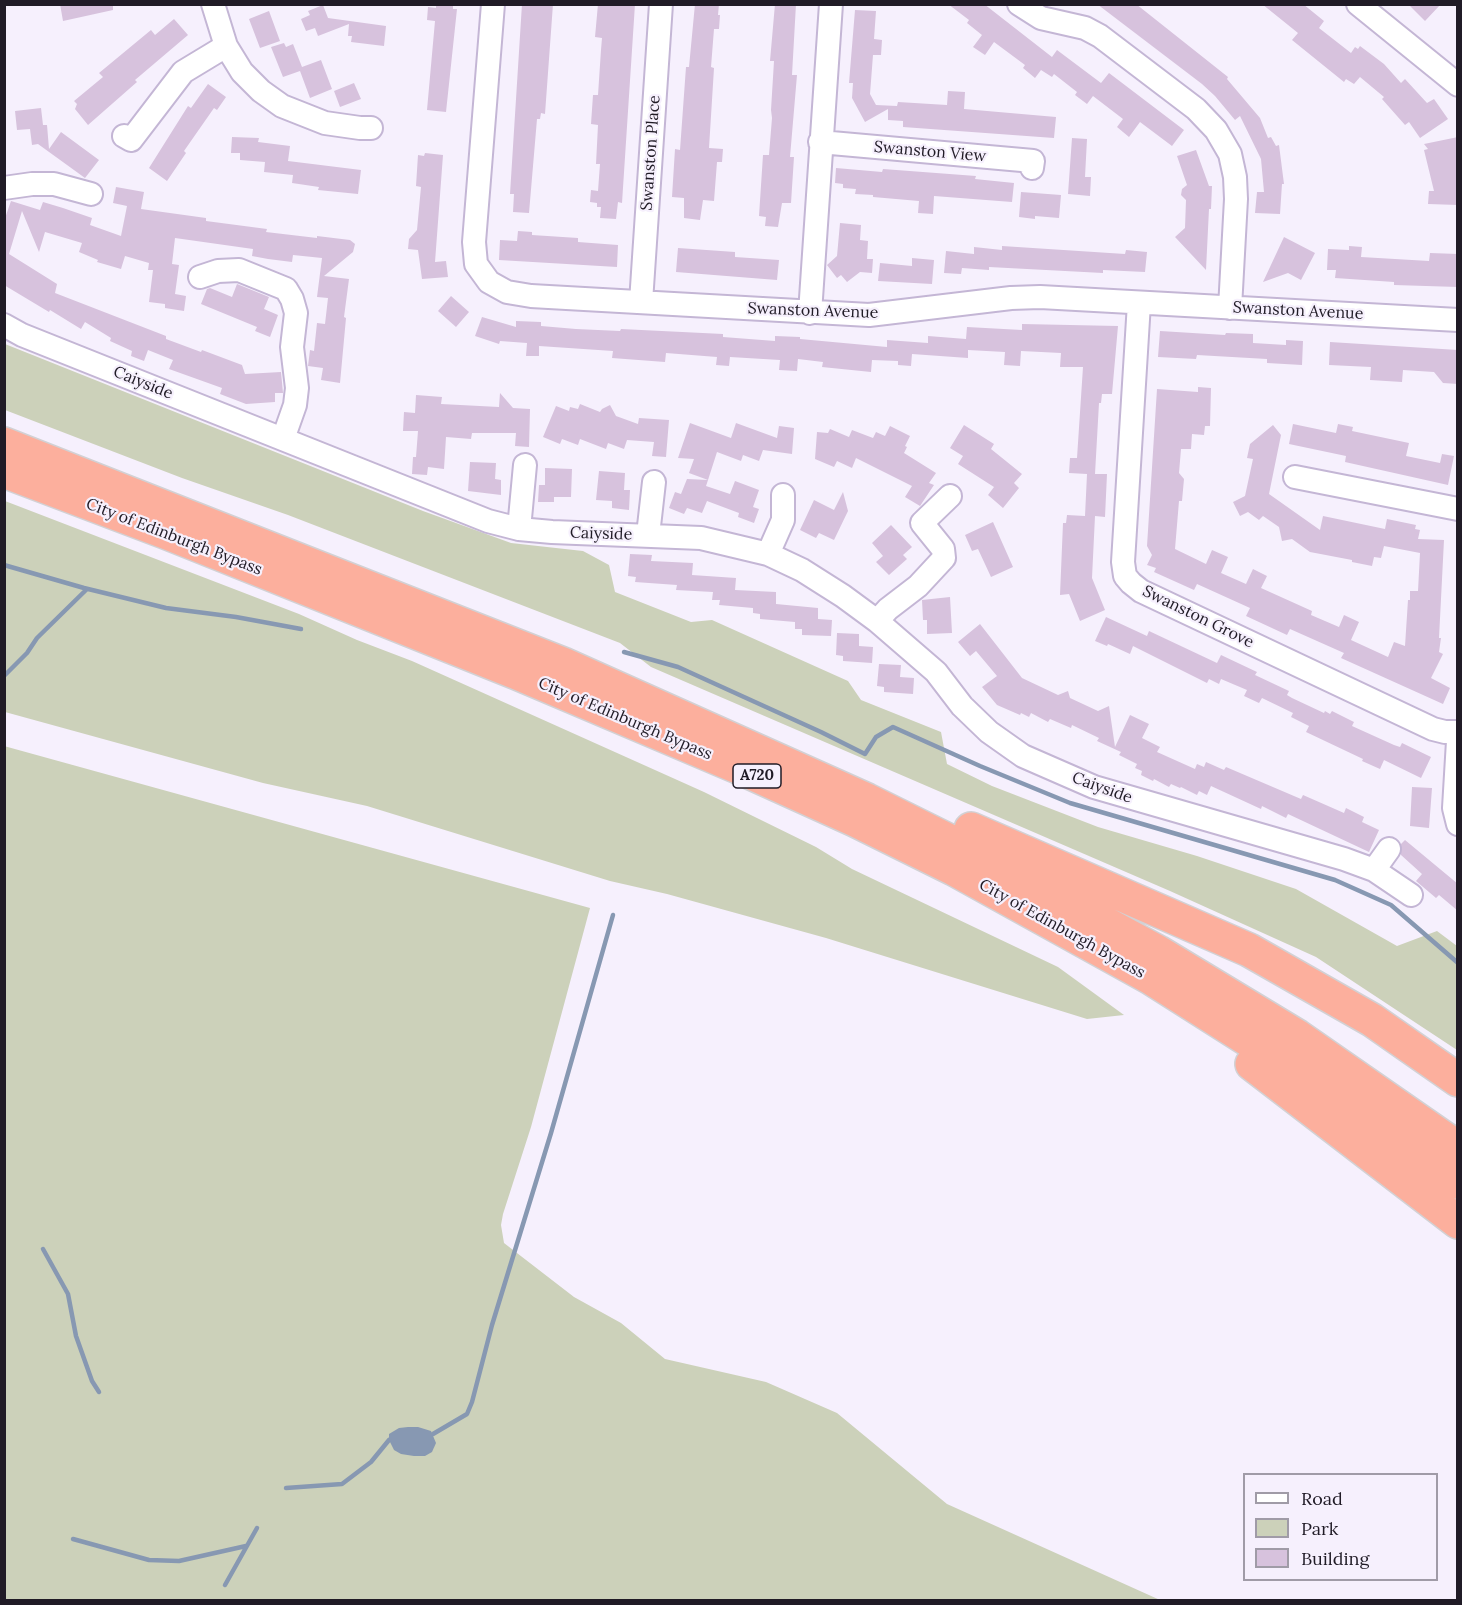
<!DOCTYPE html>
<html>
<head>
<meta charset="utf-8">
<style>
  body { margin:0 }
  #map { position:relative; width:1462px; height:1605px; overflow:hidden; background:#f6f0fd; font-family:Lora,serif }
  canvas { display:block }
  .frame { position:absolute; inset:0; border:6px solid #201b26; pointer-events:none }
  .legend { position:absolute; left:1243px; top:1473px; width:195px; height:108px; box-sizing:border-box; background:#f6f0fd; border:2px solid #a09ba7; margin:0; padding:8px 10px; list-style:none; font-size:18px; color:#201b26 }
  .legend li { display:flex; align-items:center; gap:12px; height:30px }
  .legend b { width:30px; border:2px solid #a09ba7 }
</style>
</head>
<body>
<div id="map">
<canvas width="1462" height="1605"></canvas>
<div class="frame"></div>
<ul class="legend">
<li><b style="height:8px;background:#fff"></b>Road</li>
<li><b style="height:16px;background:#ccd1ba"></b>Park</li>
<li><b style="height:16px;background:#d7c2dd"></b>Building</li>
</ul>
</div>
<script>
const ctx = document.querySelector('canvas').getContext('2d');
ctx.lineJoin = 'round';
function fill(path, color) {
  ctx.fillStyle = color;
  ctx.fill(path, 'evenodd');
}
function poly(rows) {
  const path = new Path2D();
  for (const r of rows) {
    path.moveTo(r[0], r[1]);
    for (let i = 2; i < r.length; i += 2) path.lineTo(r[i], r[i + 1]);
  }
  return path;
}
function stroke(path, color, width, dash) {
  ctx.strokeStyle = color;
  ctx.lineWidth = width;
  ctx.lineCap = dash ? 'butt' : 'round';
  ctx.setLineDash(dash || []);
  ctx.stroke(path);
}
function label(font, color, halo, rows, align = 'center') {
  ctx.font = font + ' Lora,serif';
  ctx.lineWidth = 4.5;
  ctx.setLineDash([]);
  ctx.textBaseline = 'middle';
  ctx.strokeStyle = halo;
  ctx.fillStyle = color;
  for (const [text, x, y, turn = 0] of rows) {
    ctx.save();
    ctx.translate(x, y);
    ctx.rotate((+turn || 0) * Math.PI / 180);
    ctx.textAlign = isNaN(turn) ? turn : align;
    if (halo) ctx.strokeText(text, 0, 0);
    ctx.fillText(text, 0, 0);
    ctx.restore();
  }
}
fill(poly([
  [5,344,423,511,511,543,583,551,609,565,615,592,691,622,712,620,848,681,861,700,941,732,947,764,992,786,1098,827,1197,856,1296,889,1397,946,1437,931,1457,946,1457,1050,1316,957,1170,891,651,667,620,643,288,515,182,478,5,410],
  [5,501,299,614,357,640,412,661,704,792,816,847,852,869,1058,967,1124,1015,1087,1019,826,938,667,894,610,881,367,806,263,783,5,712],
  [4,746,590,908,531,1127,503,1214,501,1225,504,1243,574,1297,621,1323,665,1359,766,1382,837,1413,947,1504,1160,1600,5,1600]
]), '#ccd1ba');
fill(poly([
  [408,1427,418,1427,431,1431,436,1443,432,1452,425,1456,414,1456,401,1454,394,1450,389,1440,389,1434,399,1428]
]), '#8798b2');
stroke(poly([
  [4,565,84,588,166,608,236,617,301,629],
  [624,652,678,667,821,732,865,754,876,737,893,727,980,766,1070,803,1335,880,1391,905,1458,963],
  [4,676,27,653,37,638,87,589],
  [43,1249,68,1294,76,1336,92,1381,99,1392],
  [433,1434,467,1414,472,1402,492,1325,551,1133,613,915],
  [286,1488,342,1484,371,1462,389,1440],
  [73,1539,149,1560,179,1561,246,1546],
  [225,1585,257,1528]
]), '#8798b2', 4.5);
fill(poly([
  [60,4,113,4,113,10,63,21],
  [436,4,453,4,453,9,457,9,446,112,427,110,435,21,427,20,428,7,436,8],
  [522,4,553,4,545,114,541,113,540,119,537,119,529,213,513,212,514,194,510,194],
  [598,4,635,4,622,203,618,202,616,219,600,218,601,207,597,207,597,203,590,202,591,190,598,191,600,164,596,164,598,125,591,124,593,95,598,95,601,50,602,38,595,37],
  [695,4,719,4,718,15,720,15,719,29,714,29,711,67,714,68,709,148,723,149,722,162,717,162,714,201,703,200,700,220,684,218,684,198,672,197,675,149,680,150,686,67,689,67],
  [775,4,796,4,792,75,797,75,790,157,794,157,791,203,782,203,778,227,765,226,766,217,759,216,763,155,769,155,772,118,771,110,774,61,770,61],
  [948,4,984,4,1052,57,1057,50,1101,83,1109,73,1184,130,1172,146,1140,122,1129,137,1117,127,1123,119,1093,96,1087,104,1075,95,1077,92,1054,74,1052,77,1041,70,1035,78,1023,68,1025,65,994,42,985,55,973,47,982,35,967,23,969,20],
  [1097,4,1136,4,1228,77,1227,79,1260,118,1268,138,1271,137,1276,146,1279,145,1284,184,1282,184,1280,214,1255,213,1257,192,1264,192,1261,159,1240,116,1235,120,1215,96,1202,84],
  [1262,4,1303,4,1324,21,1319,28,1351,53,1355,47,1358,49,1360,46,1384,64,1401,83,1405,79,1427,103,1434,99,1448,119,1420,138,1409,122,1405,125,1382,99,1384,97,1360,77,1354,84,1346,79,1344,82,1292,40,1298,33],
  [1408,4,1441,4,1425,21],
  [323,5,328,18,386,26,384,46,351,42,352,36,348,36,349,24,318,36,315,28,306,31,301,19,310,15,308,11],
  [855,10,876,11,874,39,882,40,881,55,873,55,870,94,876,105,897,106,898,102,947,105,948,91,965,92,964,109,1056,117,1054,138,903,127,903,121,888,120,888,109,865,122,852,98,853,83,849,83],
  [269,11,280,41,260,48,249,19],
  [174,19,188,35,135,80,137,82,88,125,75,109,77,104,74,101,103,77,99,73,128,49,151,30,155,35],
  [284,43,286,47,293,44,302,67,321,60,332,89,310,98,300,71,283,77,271,47],
  [354,83,361,99,340,107,334,91],
  [208,84,226,97,217,110,214,108,184,151,186,153,167,181,149,168,188,106,191,108],
  [41,108,43,125,47,125,49,149,61,132,99,160,85,178,38,144,32,145,30,129,17,130,15,111],
  [232,137,259,138,258,142,290,146,288,161,361,170,358,194,318,190,319,187,292,183,293,175,264,172,265,162,240,160,240,153,231,153],
  [1458,137,1458,205,1428,204,1429,191,1434,191,1424,150,1428,149,1424,144],
  [1072,138,1087,139,1085,177,1091,177,1090,196,1068,194],
  [1196,150,1209,186,1212,186,1211,209,1209,209,1206,270,1175,237,1185,228,1186,200,1181,195,1182,189,1187,185,1177,156],
  [425,153,443,155,435,262,446,261,448,277,422,279,418,250,408,249,409,239,417,230,421,187,416,186,418,155,424,156],
  [836,168,882,172,883,169,976,176,975,179,1014,183,1012,202,934,196,933,214,918,213,919,201,873,197,873,195,855,194,856,189,843,188,843,184,835,183],
  [116,187,144,192,141,209,206,218,206,221,267,229,266,232,317,238,317,236,350,240,355,244,353,252,324,276,349,279,344,317,346,318,340,383,321,380,323,368,308,366,310,350,314,351,317,323,325,324,328,298,317,297,322,258,293,255,292,262,268,259,252,256,253,249,175,238,172,264,179,265,175,294,186,296,184,311,165,308,165,304,149,302,153,270,148,270,149,263,125,256,121,269,97,262,98,260,79,252,82,243,45,232,39,252,22,211,9,254,57,284,55,293,166,336,166,339,201,352,202,350,242,365,245,374,281,372,283,393,275,393,275,402,246,404,220,394,222,388,169,369,173,360,148,350,144,361,131,356,132,351,110,341,111,338,85,322,81,329,50,310,49,312,4,285,4,221,11,201,40,210,43,202,63,208,92,218,90,225,121,236,127,206,113,203],
  [1021,192,1061,195,1059,218,1035,216,1035,219,1019,217],
  [840,223,861,225,860,240,868,241,867,259,873,259,872,273,860,272,847,282,841,275,837,278,827,265,837,256],
  [518,231,532,232,532,235,578,238,578,242,618,245,617,267,499,260,500,240,517,241],
  [1284,237,1315,253,1301,280,1288,273,1263,282],
  [1002,246,1125,254,1126,250,1147,252,1145,272,1103,270,1103,273,989,267,989,270,962,268,961,274,944,273,946,251,974,254,974,247,1002,250],
  [1349,246,1362,247,1361,257,1429,261,1430,253,1458,254,1458,287,1394,285,1394,282,1335,278,1336,270,1327,270,1328,249,1349,250],
  [678,248,735,252,735,257,779,260,777,280,676,272],
  [912,258,934,260,932,284,878,281,880,263,912,266],
  [237,284,269,297,264,309,278,315,270,337,255,331,257,327,201,304,207,289,210,288,232,297],
  [451,296,469,312,456,327,438,311],
  [482,317,516,327,516,321,541,322,541,326,576,329,620,331,621,329,723,334,723,337,775,341,775,336,800,337,800,339,887,347,887,340,928,343,928,336,966,339,967,327,1022,330,1022,324,1118,326,1112,394,1102,394,1101,403,1099,403,1095,474,1107,474,1105,517,1095,516,1092,578,1105,610,1080,621,1069,594,1060,595,1063,523,1066,523,1067,515,1085,516,1087,474,1069,473,1070,458,1077,458,1083,367,1060,367,1061,353,1021,351,1020,366,1004,365,1005,352,968,350,968,358,912,354,911,366,898,365,898,361,872,360,871,372,822,367,823,362,798,359,797,371,779,370,780,360,730,357,729,366,716,365,717,357,666,353,665,362,612,358,613,351,539,346,539,356,526,356,527,343,500,341,499,344,475,336],
  [1160,331,1225,335,1226,333,1253,334,1253,343,1286,345,1286,340,1303,341,1302,365,1267,363,1267,359,1197,355,1196,359,1158,357],
  [1330,342,1458,350,1458,384,1443,383,1434,372,1403,370,1402,382,1370,380,1371,367,1329,365],
  [1198,387,1211,388,1210,426,1205,426,1204,435,1192,434,1191,449,1181,449,1179,473,1184,479,1182,501,1179,501,1175,549,1206,564,1212,550,1228,557,1221,573,1246,584,1253,569,1267,576,1261,588,1312,611,1311,615,1339,627,1344,615,1359,622,1351,640,1388,657,1394,642,1405,646,1408,600,1410,600,1410,591,1418,591,1420,553,1384,546,1381,558,1374,557,1372,566,1352,562,1352,560,1310,552,1292,539,1282,541,1279,527,1263,516,1259,520,1248,512,1240,516,1233,502,1245,496,1253,459,1247,458,1250,444,1273,425,1281,435,1269,494,1320,530,1323,516,1385,529,1387,519,1416,525,1415,529,1420,530,1418,539,1444,540,1439,638,1441,638,1439,652,1443,654,1431,678,1450,688,1443,704,1341,658,1344,653,1290,629,1287,635,1246,616,1250,608,1197,584,1194,590,1154,572,1156,568,1147,565,1152,555,1147,546,1157,389,1198,392],
  [500,393,513,408,530,409,529,447,515,446,516,433,472,433,471,439,446,437,444,469,428,467,427,475,412,474,413,457,416,457,418,431,403,431,404,412,415,413,416,395,442,397,441,404,499,407],
  [580,404,600,412,602,409,610,405,616,416,638,424,639,418,669,420,666,457,652,456,654,442,627,440,624,449,608,443,606,449,580,439,578,445,562,439,560,444,543,437,556,406,569,411,570,407,578,409],
  [690,423,731,438,736,423,777,438,779,426,794,428,792,454,763,450,759,461,743,455,741,461,717,452,708,480,689,473,694,459,678,458],
  [1293,424,1336,433,1338,424,1353,427,1352,431,1409,443,1406,456,1440,463,1442,454,1454,456,1448,485,1345,462,1346,456,1289,444],
  [964,425,994,444,991,449,1022,474,1014,483,1019,488,1003,508,988,495,994,487,958,464,963,456,950,448],
  [890,426,910,436,905,446,907,447,904,453,936,473,929,483,934,485,920,506,905,497,912,486,856,458,852,468,837,461,834,467,815,459,817,432,828,433,830,429,849,437,852,430,873,438,876,432,885,436],
  [470,462,496,463,495,479,501,480,501,495,468,491],
  [545,468,572,469,571,497,554,497,554,502,538,502,539,485,545,485],
  [599,471,625,473,624,490,630,490,629,510,612,508,612,501,596,500],
  [687,479,708,480,706,486,730,494,735,481,759,490,753,507,759,509,754,523,738,517,739,513,707,501,702,513,687,508,684,514,669,508,675,492,681,494],
  [843,492,848,511,834,540,819,533,816,538,800,530,814,500,834,510],
  [993,522,1013,567,991,577,978,549,972,551,965,535],
  [891,525,912,547,903,555,907,559,889,575,876,562,883,556,872,543],
  [630,554,652,555,651,561,693,563,692,575,736,578,735,590,776,592,776,604,818,608,818,619,832,620,831,636,802,635,802,629,795,629,795,622,760,619,760,614,753,613,753,608,719,605,720,600,712,600,713,592,676,590,677,585,635,582,636,577,628,576],
  [950,597,952,633,927,634,927,620,923,620,922,600],
  [1106,617,1147,636,1149,631,1217,663,1221,655,1257,672,1255,675,1289,691,1287,695,1292,698,1324,713,1325,711,1330,714,1332,711,1354,722,1352,726,1394,745,1400,747,1402,743,1431,757,1421,778,1384,760,1380,769,1362,761,1363,759,1306,732,1309,726,1291,717,1293,713,1262,698,1259,703,1244,696,1247,690,1221,679,1219,684,1209,679,1207,683,1133,646,1130,654,1108,644,1107,646,1095,641],
  [980,624,1022,678,1058,695,1068,691,1070,698,1098,711,1109,706,1115,747,1130,715,1149,724,1142,738,1160,747,1157,752,1195,769,1197,764,1204,767,1206,762,1224,770,1226,767,1301,799,1303,795,1344,813,1346,808,1364,817,1362,822,1379,830,1369,852,1288,814,1286,818,1262,806,1261,809,1211,786,1207,795,1199,791,1197,795,1181,787,1180,788,1171,784,1169,787,1154,779,1153,781,1141,775,1142,771,1135,768,1137,764,1119,755,1121,752,1097,741,1099,738,1072,725,1071,728,1050,719,1048,722,1031,713,1029,717,1021,713,1020,715,997,705,982,687,997,676,976,651,970,656,958,642],
  [837,633,859,634,859,646,873,647,872,663,843,661,843,656,836,655],
  [879,664,901,665,900,677,914,678,913,694,884,692,884,687,877,686],
  [1412,787,1432,788,1429,828,1410,826],
  [1405,840,1458,884,1458,911,1439,895,1436,898,1416,881,1422,874,1401,855,1401,844]
]), '#d7c2dd');
const minor = poly([
  [213,4,226,46,242,72,261,91,282,106,325,123,360,128,371,128],
  [493,4,474,242,476,264,489,282,507,292,531,296,869,315,1011,298,1040,297,1458,320],
  [1019,4,1041,18,1085,28,1100,36,1196,109,1216,130,1230,154,1235,177,1236,199,1230,308],
  [1358,4,1458,85],
  [124,136,131,140,183,72,226,46],
  [820,142,1033,161,1032,168],
  [4,188,32,184,54,184,91,194],
  [200,277,218,271,239,270,286,289,292,299,296,313,292,347,297,388,295,405,283,439],
  [641,302,661,4],
  [1139,303,1123,562,1125,576,1131,583,1141,591,1433,729,1445,732,1458,732],
  [810,313,831,4],
  [4,325,22,335,488,521,519,529,552,532,701,538,768,554,802,570,843,596,877,621,936,672,962,706,989,732,1023,756,1094,787,1344,859,1374,870,1411,895],
  [1295,477,1458,509],
  [519,529,525,465],
  [648,535,654,482],
  [768,554,783,520,783,495],
  [877,621,888,609,918,586,944,558,943,549,922,523,950,496],
  [1458,741,1454,808,1458,824],
  [1374,870,1389,849]
]);
const highway = poly([
  [4,444,563,664,867,800,998,865,1158,952,1297,1036,1458,1148],
  [4,471,165,532,517,673,738,767,855,820,954,869,1151,978,1348,1103,1426,1158,1458,1182],
  [971,829,1249,950,1372,1020,1458,1080],
  [1252,1064,1458,1222]
]);
stroke(minor, '#c4b6d5', 26);
stroke(highway, '#d2d1d4', 36);
stroke(minor, '#fff', 22);
stroke(highway, '#fcaf9d', 33);
for (const [x, y, w] of [
  [757,776,48]
]) {
  const box = new Path2D();
  box.roundRect(x - w / 2, y - 12, w, 24, 4.5);
  ctx.fillStyle = '#f6f0fd';
  ctx.fill(box);
  stroke(box, '#201b26', 1.5);
}
label('bold 15px', '#201b26', null, [
  ["A720",757,776]
]);
label('16px', '#201b26', '#f6f0fd', [
  ["Swanston View",930,152,5],
  ["Swanston Place",651,153,-86],
  ["Swanston Avenue",813,311,2],
  ["Swanston Avenue",1298,311,3],
  ["Caiyside",143,383,22],
  ["Caiyside",601,534,2],
  ["City of Edinburgh Bypass",174,537,21],
  ["Swanston Grove",1198,617,26],
  ["City of Edinburgh Bypass",625,719,23],
  ["Caiyside",1102,788,20],
  ["City of Edinburgh Bypass",1062,929,29]
]);
</script>
</body>
</html>
